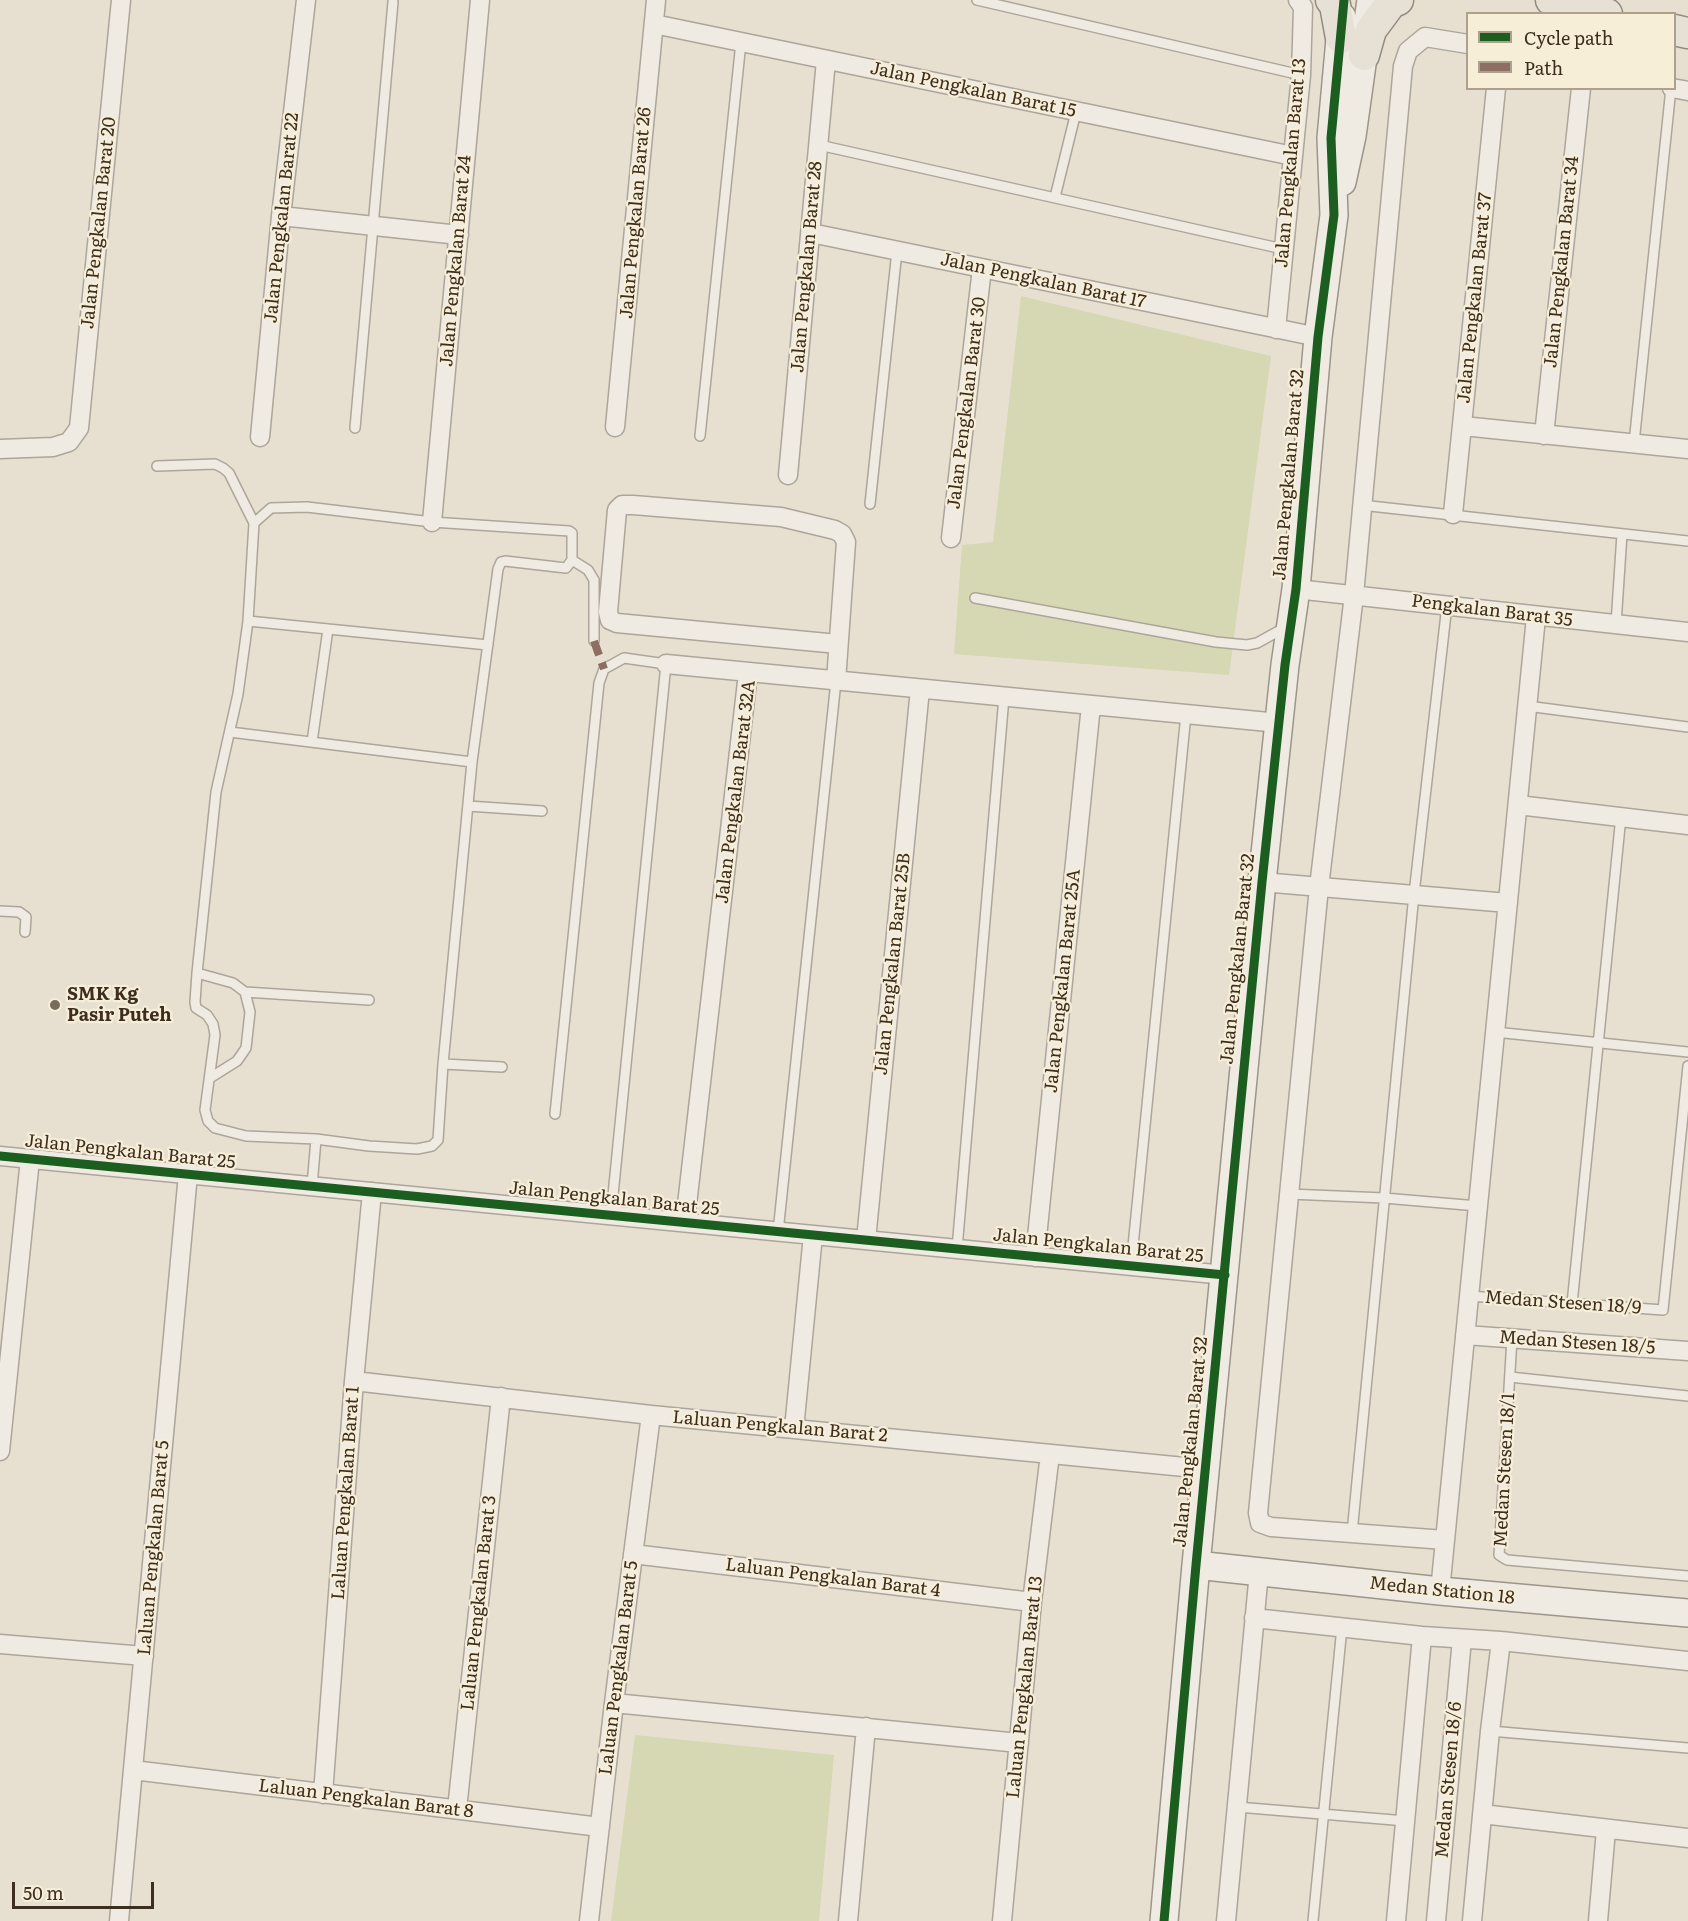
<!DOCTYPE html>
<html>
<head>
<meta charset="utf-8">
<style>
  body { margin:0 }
  #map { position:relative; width:1688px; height:1921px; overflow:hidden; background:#e7e0d1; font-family:Literata,serif }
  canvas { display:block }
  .legend { position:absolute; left:1466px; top:12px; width:210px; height:78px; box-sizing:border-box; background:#f7eed8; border:2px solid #ada18e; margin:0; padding:8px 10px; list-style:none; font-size:18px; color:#3d2e20 }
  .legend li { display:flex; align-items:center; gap:12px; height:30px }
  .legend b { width:30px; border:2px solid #ada18e }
  .scale { position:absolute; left:12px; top:1882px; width:142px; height:27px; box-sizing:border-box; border:3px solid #3d2e20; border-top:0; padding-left:8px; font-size:18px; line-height:21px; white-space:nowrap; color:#3d2e20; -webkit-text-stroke:4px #f7eed8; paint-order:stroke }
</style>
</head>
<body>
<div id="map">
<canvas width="1688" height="1921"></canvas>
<ul class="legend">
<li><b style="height:8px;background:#1b5e20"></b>Cycle path</li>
<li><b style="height:8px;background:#8d6e63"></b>Path</li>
</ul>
<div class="scale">50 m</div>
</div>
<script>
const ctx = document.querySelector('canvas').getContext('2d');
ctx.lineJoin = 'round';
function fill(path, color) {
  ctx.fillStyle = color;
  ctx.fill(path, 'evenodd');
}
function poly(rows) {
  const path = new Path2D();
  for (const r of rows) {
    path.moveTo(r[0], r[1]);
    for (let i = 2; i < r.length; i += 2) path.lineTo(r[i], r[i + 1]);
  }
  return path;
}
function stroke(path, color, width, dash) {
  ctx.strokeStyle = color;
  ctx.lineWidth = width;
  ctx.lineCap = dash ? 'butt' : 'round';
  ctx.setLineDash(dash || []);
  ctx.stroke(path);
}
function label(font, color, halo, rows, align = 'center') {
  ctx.font = font + ' Literata,serif';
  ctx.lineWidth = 4.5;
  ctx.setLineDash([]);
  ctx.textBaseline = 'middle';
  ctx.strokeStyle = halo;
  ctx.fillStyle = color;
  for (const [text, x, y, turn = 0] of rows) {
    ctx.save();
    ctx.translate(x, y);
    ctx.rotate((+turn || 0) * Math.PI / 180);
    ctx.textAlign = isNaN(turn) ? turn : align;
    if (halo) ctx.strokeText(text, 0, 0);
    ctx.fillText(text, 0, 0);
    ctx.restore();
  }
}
fill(poly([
  [1021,296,1271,356,1229,675,954,654,962,545,993,542],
  [635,1735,834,1755,819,1921,611,1921]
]), '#d6d7b3');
const lane = poly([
  [977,0,1301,75],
  [819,145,1283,249],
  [1055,197,1076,112],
  [355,428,393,2],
  [700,436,741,42],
  [1634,443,1671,88],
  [157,466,215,464,223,468,229,473,254,523],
  [870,504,897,251],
  [1361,505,1688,541],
  [572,560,588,570,594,580,594,641],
  [975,598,1216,642,1247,645,1257,643,1286,627],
  [248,621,488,645],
  [1616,624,1622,534],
  [1527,706,1688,727],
  [230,732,472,762],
  [312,742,328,629],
  [468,806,542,811],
  [0,911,19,912,26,917,25,932],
  [197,973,233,983,245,992,250,1012,246,1048,237,1061,210,1078],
  [245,992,369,1000],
  [1495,1032,1688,1052],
  [443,1064,502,1067],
  [555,1114,599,683,604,669,624,658,666,664,611,1215],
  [312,1186,316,1139,369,1146,417,1149,432,1146,438,1140,443,1064,472,762,498,569,501,562,505,561,566,568,572,560,572,533,569,531,432,522,307,507,271,508,254,523,248,621,238,694,216,792,197,973,195,1002,196,1008,207,1015,213,1024,215,1035,205,1110,208,1121,215,1128,246,1136,316,1139],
  [1289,1194,1384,1198,1478,1206],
  [778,1232,836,681],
  [957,1249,1004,697],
  [1131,1266,1186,714],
  [1469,1296,1663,1310,1688,1066],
  [1572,1304,1621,816],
  [1512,1338,1499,1555,1507,1560,1688,1576],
  [1510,1377,1688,1396],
  [1352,1533,1414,894,1447,605],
  [1490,1731,1688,1748],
  [1237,1807,1406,1821],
  [1313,1921,1342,1627]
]);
const street = poly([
  [654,24,1293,156],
  [1672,88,1688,91],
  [281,216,459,235],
  [811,233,1318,337],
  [1276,329,1301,75,1303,7,1298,0],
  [1463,426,1688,449],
  [615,427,656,0],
  [1544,435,1581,88],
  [260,437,281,216,306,0],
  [0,449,53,447,69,442,79,428,121,0],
  [788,475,826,60],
  [1453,514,1496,88],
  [432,522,480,0],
  [951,538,982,268],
  [1296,589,1688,632],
  [666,664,1279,723],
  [836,681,846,542,842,534,835,530,781,517,633,505,622,505,617,510,608,612,610,620,617,623,838,644],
  [1518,805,1688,825],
  [1262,882,1508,903],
  [0,1156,1225,1275],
  [685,1222,748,673],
  [866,1240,920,689],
  [1035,1257,1091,705],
  [1465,1335,1688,1351],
  [354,1381,651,1415,1205,1469],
  [794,1429,813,1235],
  [0,1451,30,1159],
  [1445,1540,1271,1527,1260,1523,1258,1513,1319,887,1354,595,1403,66,1408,51,1425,37,1468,44],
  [633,1554,1032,1602],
  [1440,1591,1536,617],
  [1254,1618,1422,1636,1501,1641,1688,1661],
  [0,1644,144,1656],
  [614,1703,1019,1743],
  [133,1770,600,1827],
  [323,1794,354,1381,372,1192],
  [457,1809,501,1397],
  [1482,1814,1688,1838],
  [119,1921,188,1174],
  [589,1921,614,1703,651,1415],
  [848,1921,866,1727],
  [1002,1921,1032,1602,1050,1454],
  [1226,1921,1259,1572],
  [1396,1921,1422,1636],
  [1436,1921,1462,1639],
  [1472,1921,1490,1731,1501,1641],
  [1598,1921,1606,1830]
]);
const secondary = poly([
  [1342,182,1352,136,1371,0],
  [1196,1565,1440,1591,1688,1613],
  [1164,1921,1196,1565,1262,882,1285,665,1296,589,1318,337,1334,215,1331,138,1342,17]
]);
const primary = poly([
  [1331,0,1335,5,1341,38],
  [1551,0,1607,14],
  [1674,30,1688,33],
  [1364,55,1371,30,1391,3,1398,0]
]);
stroke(lane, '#ada599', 12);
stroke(street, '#ada599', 21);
stroke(secondary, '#9c958a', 30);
stroke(primary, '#928b80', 33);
stroke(lane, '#efebe3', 9);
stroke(street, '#efebe3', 18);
stroke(secondary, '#efebe3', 27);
stroke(primary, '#e6e1d4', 30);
stroke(poly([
  [594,641,604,669]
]), '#8d6e63', 8, [15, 8]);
stroke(poly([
  [0,1156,1225,1275],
  [1164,1921,1196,1565,1262,882,1285,665,1296,589,1318,337,1334,215,1331,138,1344,0]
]), '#1b5e20', 9);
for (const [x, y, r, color] of [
  [55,1005,6,"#786c5e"]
]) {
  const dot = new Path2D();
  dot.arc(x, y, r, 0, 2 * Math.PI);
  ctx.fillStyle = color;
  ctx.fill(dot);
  stroke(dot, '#f7eed8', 2);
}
label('18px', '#3d2e20', '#f7eed8', [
  ["Jalan Pengkalan Barat 15",973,90,12],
  ["Jalan Pengkalan Barat 13",1291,163,-85],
  ["Jalan Pengkalan Barat 26",636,213,-85],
  ["Jalan Pengkalan Barat 22",282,218,-84],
  ["Jalan Pengkalan Barat 20",99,223,-84],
  ["Jalan Pengkalan Barat 24",456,261,-85],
  ["Jalan Pengkalan Barat 34",1562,262,-84],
  ["Jalan Pengkalan Barat 28",807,267,-85],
  ["Jalan Pengkalan Barat 17",1043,281,12],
  ["Jalan Pengkalan Barat 37",1475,298,-84],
  ["Jalan Pengkalan Barat 30",967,403,-83],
  ["Jalan Pengkalan Barat 32",1289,475,-85],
  ["Pengkalan Barat 35",1492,611,7],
  ["Jalan Pengkalan Barat 32A",736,792,-83],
  ["Jalan Pengkalan Barat 32",1238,959,-84],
  ["Jalan Pengkalan Barat 25B",893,964,-84],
  ["Jalan Pengkalan Barat 25A",1063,981,-84],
  ["Jalan Pengkalan Barat 25",130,1152,6],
  ["Jalan Pengkalan Barat 25",614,1199,6],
  ["Jalan Pengkalan Barat 25",1098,1246,6],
  ["Medan Stesen 18/9",1563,1303,4],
  ["Medan Stesen 18/5",1577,1343,4],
  ["Laluan Pengkalan Barat 2",780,1427,5],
  ["Jalan Pengkalan Barat 32",1191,1442,-84],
  ["Medan Stesen 18/1",1505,1470,-87],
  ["Laluan Pengkalan Barat 1",346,1493,-86],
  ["Laluan Pengkalan Barat 5",154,1548,-85],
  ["Laluan Pengkalan Barat 4",833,1578,7],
  ["Medan Station 18",1442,1591,6],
  ["Laluan Pengkalan Barat 3",479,1603,-84],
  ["Laluan Pengkalan Barat 5",619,1668,-83],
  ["Laluan Pengkalan Barat 13",1025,1687,-84],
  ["Medan Stesen 18/6",1449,1780,-85],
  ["Laluan Pengkalan Barat 8",366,1799,7]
]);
label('bold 18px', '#3d2e20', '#f7eed8', [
  ["SMK Kg",67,995],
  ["Pasir Puteh",67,1016]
], 'left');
</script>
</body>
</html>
